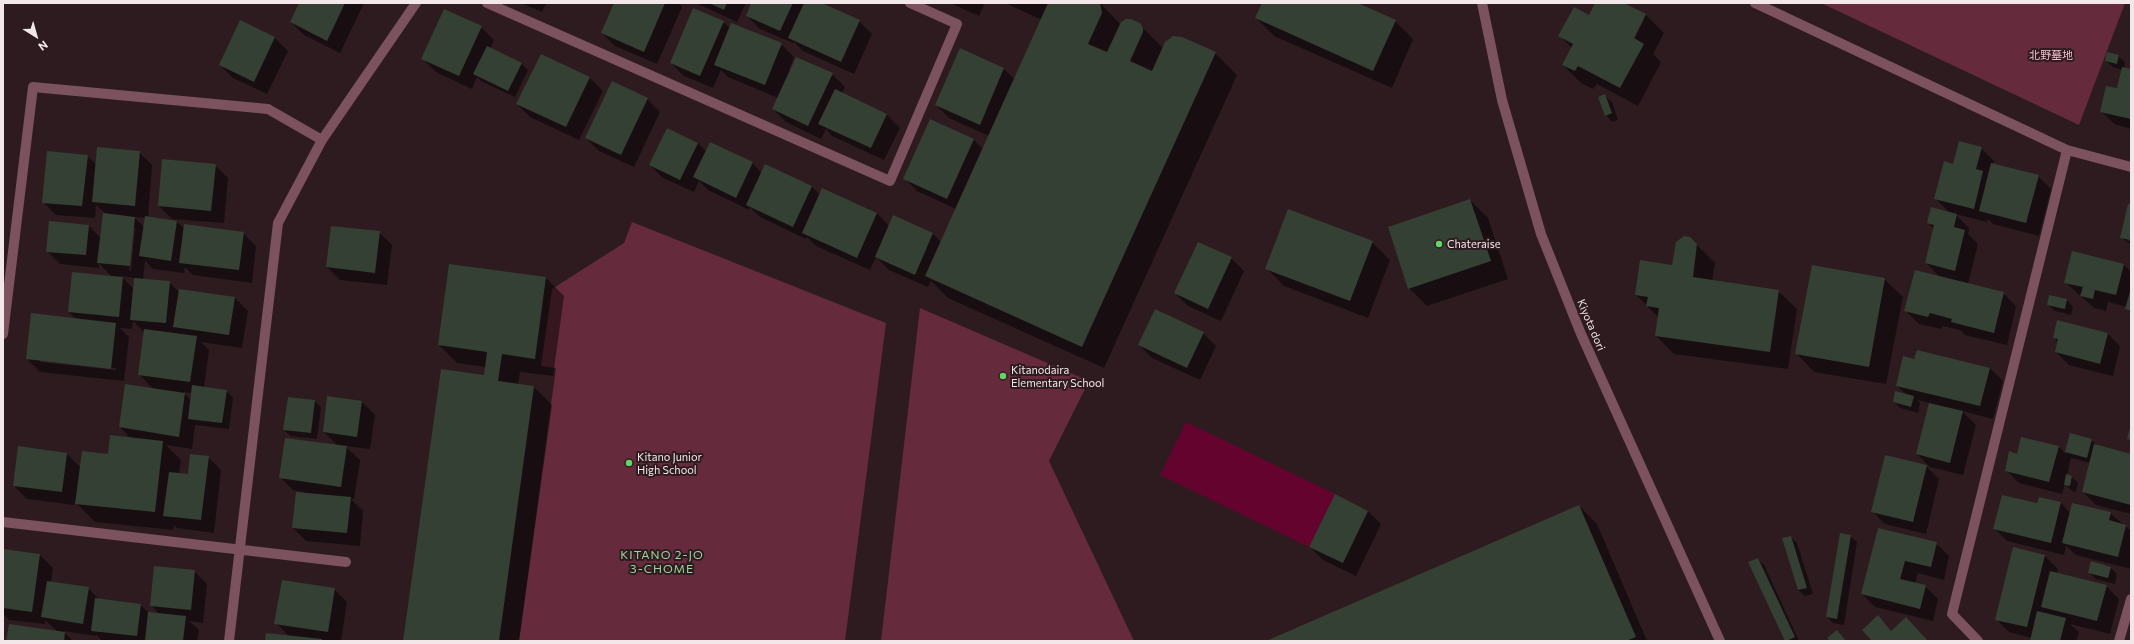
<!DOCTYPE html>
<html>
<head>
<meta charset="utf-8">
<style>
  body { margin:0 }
  #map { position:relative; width:2134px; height:644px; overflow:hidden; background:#2d1b20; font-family:Commissioner,sans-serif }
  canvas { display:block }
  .frame { position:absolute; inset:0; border:4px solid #f4e7e9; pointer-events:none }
  .north { position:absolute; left:16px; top:16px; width:40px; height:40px; -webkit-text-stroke:3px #2d1b20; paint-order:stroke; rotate:143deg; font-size:11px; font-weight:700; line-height:16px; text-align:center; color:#f4e7e9 }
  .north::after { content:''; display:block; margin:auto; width:14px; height:18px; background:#f4e7e9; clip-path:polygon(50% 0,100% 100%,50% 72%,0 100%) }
</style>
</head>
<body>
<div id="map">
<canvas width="2134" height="644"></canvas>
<div class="frame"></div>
<div class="north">N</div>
</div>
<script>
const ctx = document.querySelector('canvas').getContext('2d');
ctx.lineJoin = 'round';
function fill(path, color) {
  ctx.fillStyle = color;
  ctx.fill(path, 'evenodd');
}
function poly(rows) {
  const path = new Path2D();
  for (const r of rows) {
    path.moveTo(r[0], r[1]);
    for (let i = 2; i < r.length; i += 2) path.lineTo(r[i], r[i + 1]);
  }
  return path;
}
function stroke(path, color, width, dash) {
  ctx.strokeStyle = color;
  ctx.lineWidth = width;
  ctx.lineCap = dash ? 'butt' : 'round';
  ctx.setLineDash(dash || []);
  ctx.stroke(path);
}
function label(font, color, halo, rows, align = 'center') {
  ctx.font = font + ' Commissioner,"Noto Sans JP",sans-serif';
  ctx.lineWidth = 4;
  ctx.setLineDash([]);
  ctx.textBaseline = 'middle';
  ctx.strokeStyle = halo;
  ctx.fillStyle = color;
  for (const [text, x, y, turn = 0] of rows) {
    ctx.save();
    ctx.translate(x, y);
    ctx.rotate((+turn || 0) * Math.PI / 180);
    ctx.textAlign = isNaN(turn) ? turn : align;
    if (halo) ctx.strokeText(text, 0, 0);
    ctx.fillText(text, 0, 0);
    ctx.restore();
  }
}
fill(poly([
  [1821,3,2125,3,2079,125],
  [632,222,886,323,845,641,519,641,556,368,541,366,552,289,624,243],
  [920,308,1089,381,1049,461,1134,641,881,641]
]), '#652b3d');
fill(poly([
  [1186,422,1335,494,1309,547,1160,475]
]), '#63032e');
fill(poly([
  [300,3,364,3,340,53,304,35,291,22],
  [521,3,546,3,542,12],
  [615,3,679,3,682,7,657,64,615,46,602,33],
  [696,3,746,3,737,22],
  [753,3,820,3,859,21,872,34,854,74,803,51,794,42,793,43,760,29,747,16],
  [950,3,985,3,979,16],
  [1005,3,1100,3,1121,25,1139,24,1164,49,1215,53,1237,75,1104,368,948,298,931,281,928,287,889,270,876,257,870,270,816,246,807,237,806,239,760,217,750,207,749,210,708,190,699,181,694,192,663,178,650,165,668,129,698,143,707,152,752,163,762,173,766,165,812,187,820,195,823,189,877,213,889,226,893,217,933,234,941,242,956,209,917,191,904,178,973,139,983,149,989,136,949,118,936,105,960,50,1004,69,1015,80,1042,20],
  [1263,3,1355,3,1395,21,1413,39,1392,88,1274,36,1256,18],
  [1596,3,1622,3,1646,15,1664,33,1653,54,1661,62,1638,106,1597,84,1593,89,1581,83,1563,65,1572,48,1560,36,1589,16],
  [1642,20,1644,20,1632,43,1630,42],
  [241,22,275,38,288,51,267,94,233,78,220,65],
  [723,22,730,28,781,44,794,57,789,70,832,74,845,87,842,93,887,115,900,128,884,160,832,136,826,129,821,139,786,122,773,109,778,98,728,77,721,70,713,88,684,76,671,63],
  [481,27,494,40,490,49,521,63,528,70,515,97,481,81,477,77,472,89,436,72,423,59],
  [541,55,590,78,603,91,579,140,530,117,517,104],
  [2118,56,2125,62,2124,68,2131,70,2131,129,2114,124,2101,111,2118,89,2123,70,2113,67,2106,61],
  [1605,96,1612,102,1618,120,1612,122,1606,115],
  [647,99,660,112,634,167,599,151,586,138],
  [1981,148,1994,161,1993,164,2038,176,2051,189,2039,236,1993,224,1988,219,1987,222,1955,214,1969,228,1968,234,1978,244,1968,284,2003,293,2016,306,2007,345,1965,335,1960,330,1943,326,1941,329,1919,324,1906,311,1941,278,1926,263,1934,229,1928,222,1950,213,1936,199,1954,165],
  [139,152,152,165,148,217,177,222,185,229,243,233,256,246,252,283,193,275,185,267,184,273,153,269,145,261,143,280,169,282,179,292,235,298,248,311,242,348,201,342,209,350,204,388,227,391,233,398,229,429,195,425,192,449,166,445,181,460,179,474,189,475,208,457,221,470,214,533,177,528,174,525,173,530,95,522,75,502,74,505,27,499,14,486,67,454,81,468,109,455,131,439,120,427,126,385,153,389,139,374,145,333,133,321,132,329,120,328,129,337,124,381,40,372,27,359,76,319,69,312,112,277,99,263,99,268,60,264,47,251,89,226,101,238,107,215,96,205,95,218,56,215,43,202,87,156,97,165],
  [134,217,146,218,144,227],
  [133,228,135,228,131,271,129,271],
  [121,276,135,278,134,289],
  [40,360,116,368,116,370,40,362],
  [183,392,192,393,191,400],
  [215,165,228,178,224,223,172,219,159,206],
  [1470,200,1488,218,1508,279,1427,306,1409,288],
  [2131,205,2131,239,2127,239,2127,241,2131,241,2131,245,2121,237],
  [379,232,392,245,387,285,340,280,327,267],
  [1690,238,1715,263,1712,281,1778,291,1797,309,1788,369,1674,354,1656,336,1659,318,1636,295,1673,266],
  [1372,242,1390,260,1368,318,1284,286,1266,268],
  [1231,258,1244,271,1221,321,1188,306,1175,293],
  [2123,264,2131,272,2131,314,2127,307,2108,302,2106,311,2094,308,2065,282],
  [546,278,564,296,553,376,520,372,518,385,534,387,552,405,519,641,404,641,485,376,486,367,457,363,439,345],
  [1884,279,1903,297,1886,384,1814,372,1796,353],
  [2067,300,2073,307,2071,315,2055,311,2048,305],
  [1155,311,1203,333,1216,346,1200,380,1152,358,1139,345],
  [2107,333,2120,346,2113,376,2069,365,2056,352,2058,342,2054,338],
  [1915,360,1990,368,2003,381,1993,419,1962,411,1976,425,1963,475,1930,467,1917,454,1930,403,1917,400,1920,403,1918,413,1900,408,1894,402,1907,395,1897,386],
  [315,401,321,407,317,439,291,436,284,430],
  [362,402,375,415,370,449,345,446,360,460,354,499,351,499,363,511,360,546,306,541,293,528,304,492,293,490,280,477,338,446,324,432],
  [2070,434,2091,440,2098,446,2131,455,2131,514,2096,505,2083,492,2090,463,2071,458,2067,475,2072,477,2078,483,2076,492,2072,491,2065,484,2062,494,2019,483,2006,470,2018,455,2058,446,2066,454],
  [1926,466,1939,479,1926,534,1885,524,1872,511],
  [1335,495,1368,511,1381,524,1356,576,1323,560,1310,547],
  [2040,498,2061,503,2070,513,2110,513,2131,531,2131,569,2076,555,2066,546,2064,555,2007,541,1994,528,2038,505],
  [1579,506,1597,524,1647,641,1269,641],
  [1878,529,1936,543,1949,556,1944,580,1918,573,1915,584,1925,586,1938,599,1933,621,1875,607,1862,594],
  [1850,536,1857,542,1844,625,1833,623,1827,617],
  [1790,537,1797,543,1813,594,1805,596,1798,590],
  [2014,548,2045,556,2058,569,2057,573,2106,586,2119,599,2110,634,2070,624,2079,632,2076,641,2031,641,2032,638,2009,632,1996,619],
  [4,550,40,555,53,568,51,582,88,588,100,600,141,605,150,614,160,615,151,605,194,571,207,584,203,623,189,621,199,630,197,641,102,641,96,634,96,636,63,631,73,641,7,641,57,631,45,620,45,624,9,620,3,614],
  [1758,559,1764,565,1799,641,1786,641],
  [2091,563,2111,568,2117,574,2115,584,2096,579,2089,573],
  [334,589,347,602,341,641,266,641,289,636,276,623]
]), '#0007');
fill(poly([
  [299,3,345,3,327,41,290,22],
  [614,3,665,3,644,52,601,33],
  [709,3,727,3,724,10],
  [751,3,793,3,780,31,746,16],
  [804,3,822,3,860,20,841,62,788,38],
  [1048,3,1100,3,1102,13,1088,44,1107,52,1121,22,1126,19,1131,19,1140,23,1143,28,1143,32,1130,61,1152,71,1165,42,1173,36,1182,37,1216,52,1082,347,925,276],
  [1262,3,1358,3,1396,20,1373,71,1255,18],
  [1595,3,1624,3,1646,14,1634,38,1644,44,1620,88,1578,66,1575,71,1562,65,1573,44,1558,36,1574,7,1589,15],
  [693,8,724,21,700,76,670,63],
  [444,9,482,26,459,76,421,59],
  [240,20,275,37,254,82,219,65],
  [731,23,782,43,765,85,714,65],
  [487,46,522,63,508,91,473,74],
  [960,48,1004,68,980,125,935,105],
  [2107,52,2119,55,2117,64,2105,61],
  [541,54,590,77,566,127,516,104],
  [796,57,833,73,808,126,772,109],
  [2122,67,2131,69,2131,119,2100,112,2106,86,2117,88],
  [612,81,648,98,621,155,585,138],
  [835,89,887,114,871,148,818,124],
  [1605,94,1612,113,1605,116,1598,97],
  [930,119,974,139,947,199,903,179],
  [667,128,698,143,680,180,649,165],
  [1959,141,1982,147,1976,169,1983,171,1974,209,1934,199,1944,161,1953,164],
  [710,142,753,162,736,198,693,177],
  [97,147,140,151,135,206,92,202],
  [47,151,88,155,82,206,42,203],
  [162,159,216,164,211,211,158,206],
  [1991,163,2039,175,2026,223,1979,211],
  [765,164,812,186,793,227,746,205],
  [822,188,877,213,857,258,802,233],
  [1470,199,1491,261,1408,289,1388,227],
  [2128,204,2131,204,2131,240,2120,238],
  [1931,207,1957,214,1954,227,1965,230,1955,271,1925,263,1934,225,1927,223],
  [1288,209,1373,241,1350,301,1265,269],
  [103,213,135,217,130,266,97,263],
  [893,215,933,233,915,275,875,257],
  [145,216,177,221,171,261,139,256],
  [49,221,89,225,86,255,46,252],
  [184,224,244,232,239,270,179,263],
  [331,226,380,231,375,273,326,267],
  [1684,236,1690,237,1697,244,1693,277,1779,290,1770,352,1655,336,1659,308,1646,306,1648,297,1635,295,1640,260,1672,265,1676,242],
  [1198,242,1232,257,1208,309,1174,293],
  [2072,251,2124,264,2116,295,2095,290,2093,299,2080,296,2083,287,2064,283],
  [449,264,546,277,535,359,502,354,498,381,534,386,499,641,403,641,441,369,484,375,487,352,438,345],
  [1812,265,1885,278,1869,367,1795,354],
  [1915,270,2004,292,1994,333,1951,322,1952,319,1930,313,1928,317,1904,311],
  [72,272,123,277,119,317,68,312],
  [134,278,170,281,166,323,130,320],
  [2131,288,2131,311,2125,309],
  [179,289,235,297,229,335,173,327],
  [2049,295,2067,299,2065,309,2047,305],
  [1155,309,1204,332,1187,368,1138,345],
  [31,313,116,323,111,369,26,359],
  [2057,320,2108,333,2100,364,2055,352,2058,339,2053,338],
  [144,329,197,336,190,382,138,375],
  [1917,350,1990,368,1980,406,1896,386,1903,356,1914,359],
  [125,384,185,393,179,437,119,427],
  [192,385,227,390,222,423,188,419],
  [1895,391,1914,396,1911,407,1893,402],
  [327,396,362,401,357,437,323,432],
  [288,397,315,400,311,433,283,430],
  [1929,403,1963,411,1950,463,1916,454],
  [2131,424,2131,440,2127,439],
  [2070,433,2092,439,2087,458,2065,452],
  [110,435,163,441,155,512,75,504,82,451,108,454],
  [2021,437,2059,446,2049,482,2005,471,2009,451,2017,454],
  [285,438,347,446,341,487,279,478],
  [2094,444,2131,454,2131,505,2082,492],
  [18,446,67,453,62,492,13,486],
  [190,454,209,456,201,520,163,516,169,472,188,474],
  [1885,455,1927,465,1913,522,1871,512],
  [2066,474,2072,476,2070,486,2064,485],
  [296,492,351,497,347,533,292,528],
  [1335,494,1368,511,1343,563,1309,547],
  [2002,495,2037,503,2039,497,2061,502,2051,543,1993,529],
  [2072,503,2111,512,2109,520,2126,525,2118,557,2062,543],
  [1579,505,1636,637,1626,641,1266,641],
  [1878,528,1937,542,1931,567,1905,561,1900,579,1926,585,1920,609,1861,594],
  [1840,533,1851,535,1837,619,1826,617],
  [1791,536,1807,588,1798,590,1782,538],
  [2013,547,2045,555,2027,627,1995,620],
  [3,549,40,554,32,612,3,608],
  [1758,558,1795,637,1787,641,1785,641,1748,562],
  [2091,561,2111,567,2108,578,2088,573],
  [154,566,195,570,191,610,150,606],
  [2050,571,2107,585,2097,621,2041,607],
  [282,580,335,588,328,632,274,624],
  [47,581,89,587,83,624,41,617],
  [95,598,141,604,137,636,91,631],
  [2037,611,2066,618,2060,641,2030,641],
  [148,612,186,616,183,641,145,641],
  [1878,615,1891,631,1906,617,1928,641,1872,641,1862,630],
  [9,624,65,632,64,641,6,641],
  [1837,630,1846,641,1830,641,1827,638],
  [266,633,322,639,322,641,265,641]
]), '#334033');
stroke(poly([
  [487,3,890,181,957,24,910,3],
  [1482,3,1502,100,1541,234,1581,334,1720,641],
  [1755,3,2067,150,2131,167],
  [3,334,33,87,268,109,322,140],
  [3,522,346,562],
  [229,641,278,223,322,140,416,3],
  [1978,641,1952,614,2067,150],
  [2119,641,2131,599]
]), '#7b525d', 10);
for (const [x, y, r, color] of [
  [1439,244,4,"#65d467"],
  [1003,376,4,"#65d467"],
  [629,463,4,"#65d467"]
]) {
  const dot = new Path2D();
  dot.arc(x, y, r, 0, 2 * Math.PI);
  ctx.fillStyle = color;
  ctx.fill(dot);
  stroke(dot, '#2d1b20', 1.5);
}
label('11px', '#f4bfcc', '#2d1b20', [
  ["北野墓地",2051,55]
]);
label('11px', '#f4e7e9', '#2d1b20', [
  ["Chateraise",1447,244],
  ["Kitanodaira",1011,370],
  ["Elementary School",1011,383],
  ["Kitano Junior",637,457],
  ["High School",637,470]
], 'left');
label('11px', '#f4e7e9', '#2d1b20', [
  ["Kiyota dori",1591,325,67]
]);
ctx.letterSpacing = '1px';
label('12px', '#9bd499', '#2d1b20', [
  ["KITANO 2-JO",662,555],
  ["3-CHOME",662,569]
]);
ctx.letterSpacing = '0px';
</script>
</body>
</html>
